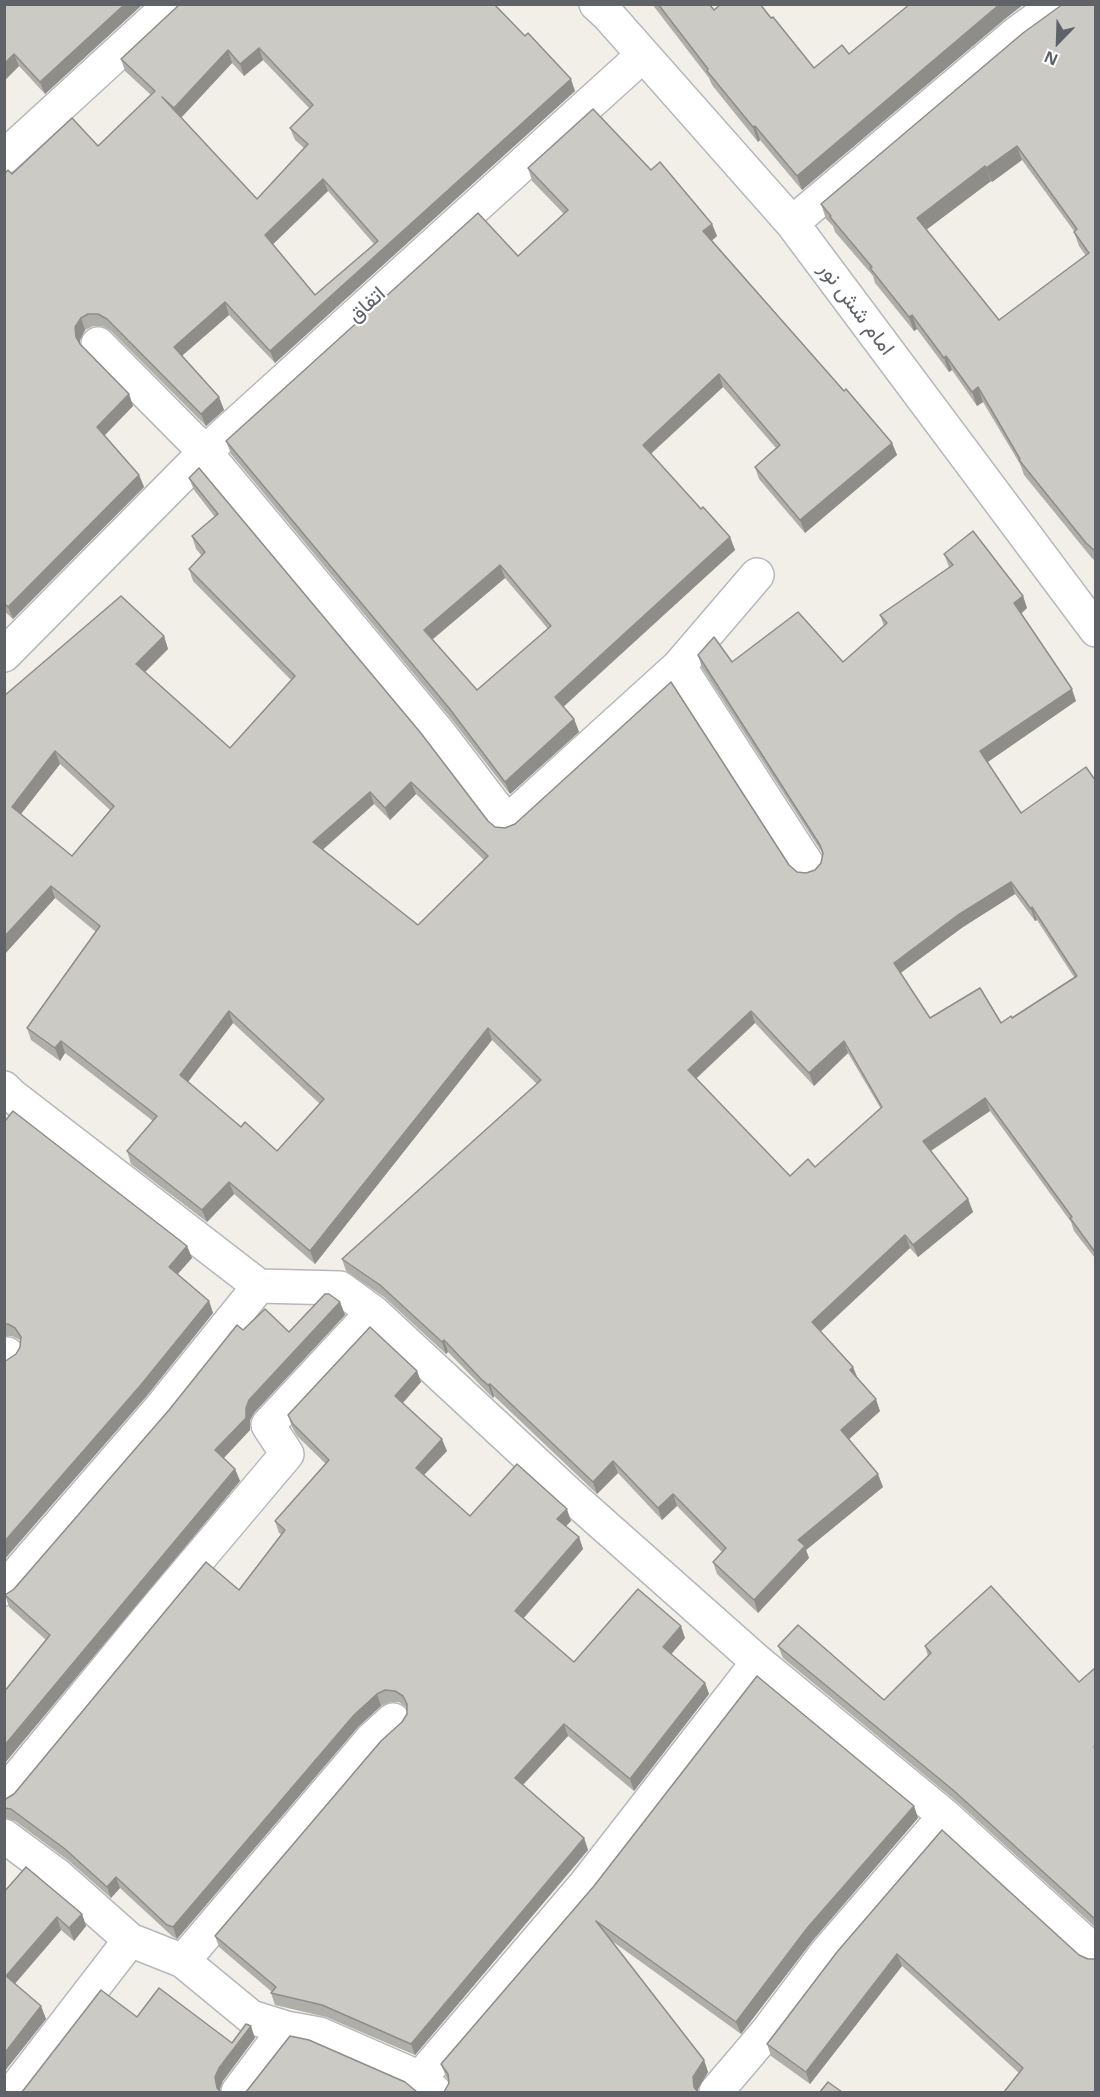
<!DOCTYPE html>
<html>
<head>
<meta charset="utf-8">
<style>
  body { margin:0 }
  #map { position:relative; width:1100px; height:2097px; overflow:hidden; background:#f1efe8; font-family:"Open Sans",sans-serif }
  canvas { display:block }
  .frame { position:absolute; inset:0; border:6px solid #5f6368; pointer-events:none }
  .north { position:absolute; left:1028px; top:12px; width:60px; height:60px; -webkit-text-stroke:4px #fff; paint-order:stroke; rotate:203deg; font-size:16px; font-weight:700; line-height:24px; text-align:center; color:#5f6368 }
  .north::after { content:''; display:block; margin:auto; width:21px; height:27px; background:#5f6368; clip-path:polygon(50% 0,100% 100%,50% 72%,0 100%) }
</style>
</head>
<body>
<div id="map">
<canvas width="1100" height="2097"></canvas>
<div class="frame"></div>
<div class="north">N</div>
</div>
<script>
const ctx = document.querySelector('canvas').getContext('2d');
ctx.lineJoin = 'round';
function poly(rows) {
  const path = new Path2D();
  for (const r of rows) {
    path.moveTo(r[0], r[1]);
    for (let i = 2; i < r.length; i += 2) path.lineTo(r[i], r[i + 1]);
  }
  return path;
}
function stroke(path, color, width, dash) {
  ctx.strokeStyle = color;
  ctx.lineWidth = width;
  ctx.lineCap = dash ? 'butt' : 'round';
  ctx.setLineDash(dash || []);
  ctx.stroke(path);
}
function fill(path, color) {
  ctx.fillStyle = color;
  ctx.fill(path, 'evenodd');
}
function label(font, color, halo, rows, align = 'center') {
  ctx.font = font + ' "Open Sans",Vazirmatn,sans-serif';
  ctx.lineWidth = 4.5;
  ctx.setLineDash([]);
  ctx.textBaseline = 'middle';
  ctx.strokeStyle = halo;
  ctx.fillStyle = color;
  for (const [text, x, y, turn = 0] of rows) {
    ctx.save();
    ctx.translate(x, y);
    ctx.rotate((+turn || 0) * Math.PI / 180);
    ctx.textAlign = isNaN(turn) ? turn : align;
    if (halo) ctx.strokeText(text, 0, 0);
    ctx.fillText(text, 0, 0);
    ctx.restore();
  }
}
const minor = poly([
  [596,4,609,16,792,223,1096,630],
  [4,157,171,4],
  [792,223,1017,33,1057,4],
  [98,344,205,452,642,56],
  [4,655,205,452,439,733,507,822,679,666,757,575],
  [679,666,809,867],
  [4,1088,11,1095,259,1286,340,1288,373,1312,268,1425,287,1454,152,1614,4,1794],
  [373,1312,571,1496,758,1662,945,1816,1096,1953],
  [4,1357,7,1354],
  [4,1589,159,1410,259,1286],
  [4,1836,58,1876,130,1940,183,1961,251,2017,286,2028,319,2034,420,2078,435,2092],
  [183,1961,372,1739,393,1720],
  [420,2078,584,1886,758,1662],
  [13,2092,130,1940],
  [238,2092,286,2028],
  [716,2092,767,2032,827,1952,945,1816]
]);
stroke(minor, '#b5b8bc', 36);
stroke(minor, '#fff', 33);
fill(poly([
  [4,4,143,4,45,94,19,66,4,81],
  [180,4,575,91,275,363,229,315,182,356,219,397,224,410,206,426,111,331,102,326,93,326,85,330,80,340,80,345,129,394,133,406,104,436,139,475,144,487,13,619,4,611,4,170,12,174,98,146,151,95,125,71,121,59],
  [263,60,310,109,290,128,295,140,304,148,257,199,181,118,232,63,244,76],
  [328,191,374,244,315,295,272,245],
  [652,4,709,4,714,10,771,18,814,68,849,54,910,4,1024,4,1006,18,802,190,760,140,758,142,712,85,709,78],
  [1095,4,1095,561,1091,557,1024,475,1020,464,983,402,977,406,952,370,949,372,917,329,914,331,875,283,873,276,835,232,833,226,826,219,821,204],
  [1022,160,1074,231,1074,232,1079,246,1086,256,999,320,926,230,991,181,992,182],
  [528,168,651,170,712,224,717,236,712,240,844,391,892,443,897,455,805,533,759,479,755,467,776,448,723,387,651,454,701,509,730,537,735,550,563,706,574,719,579,732,510,794,453,721,231,454,226,441,518,256,564,214,532,181],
  [505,578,548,629,477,690,432,640],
  [189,478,488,821,495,827,789,865,797,872,806,873,815,870,821,863,823,854,702,668,698,655,732,662,843,662,884,626,880,615,949,567,944,554,1023,596,1027,608,1021,614,1076,701,987,762,1021,813,1095,780,1095,1258,1074,1231,1071,1222,990,1111,931,1151,968,1199,973,1212,918,1257,910,1248,820,1331,853,1367,857,1378,880,1411,849,1439,883,1487,806,1550,809,1558,758,1613,717,1574,713,1562,722,1552,677,1506,662,1520,618,1473,597,1494,494,1396,493,1398,486,1391,448,1352,446,1354,384,1297,346,1271,342,1259,537,1084,492,1040,315,1264,234,1194,207,1222,131,1164,127,1151,153,1121,65,1053,60,1061,31,1040,27,1028,96,932,55,898,4,955,4,696,164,636,168,649,145,672,230,748,291,680,193,581,189,569,202,556,196,549,192,536,215,517,194,490],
  [60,764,110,810,72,856,21,814],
  [416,794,484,860,418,925,323,849,374,804,390,820],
  [1015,894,1035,921,1037,920,1074,977,1012,1018,1001,1023,930,1018,900,973,963,927],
  [233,1023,320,1104,277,1151,241,1127,188,1082],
  [755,1023,814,1086,848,1053,881,1109,815,1167,790,1176,696,1079],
  [4,1119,187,1246,192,1258,178,1274,209,1301,213,1313,145,1398,16,1354,20,1347,20,1340,12,1336,4,1336],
  [340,1302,345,1315,254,1413,250,1420,250,1430,224,1458,235,1469,240,1481,4,1764,4,1692,46,1640,9,1607,5,1595,14,1589,243,1330,289,1332],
  [417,1371,421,1382,403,1403,447,1451,424,1475,470,1516,571,1521,566,1526,579,1537,583,1549,524,1618,574,1662,685,1638,671,1654,705,1683,709,1694,634,1791,568,1736,523,1785,584,1838,588,1850,415,2055,326,2017,275,2005,271,1993,272,1992,219,1947,215,1936,402,1722,407,1714,407,1708,399,1702,390,1702,381,1706,358,1727,177,1939,172,1936,120,1888,111,1898,69,1861,15,1821,4,1818,4,1800,14,1794,239,1590,282,1535,279,1533,275,1521,326,1464,297,1436,292,1427,288,1415],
  [778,1646,884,1700,928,1656,925,1646,1079,1682,1095,1668,1095,1927,957,1802,783,1658],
  [914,1806,918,1818,813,1940,741,2034,612,1941,704,2060,708,2072,698,2089,698,2092,449,2083,449,2080,446,2077,441,2064,594,1886],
  [4,1892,82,1914,86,1926,74,1941,61,1930,15,1984,41,2006,46,2019,4,2072],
  [837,1952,1079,1955,1088,1959,1095,1959,1019,2073,902,1966,810,2084,771,2056,767,2044]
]), '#afaea9');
fill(poly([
  [125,4,143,4,45,94,40,82],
  [1000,4,1024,4,1006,18,802,190,797,176],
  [259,48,263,60,244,76,240,64],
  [228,50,232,63,178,121,174,108],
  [14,54,19,66,4,81,4,64],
  [571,79,575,91,275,363,270,351],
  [755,126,760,140,758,142,753,127],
  [1017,146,1022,160,992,182,986,168],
  [985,166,991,181,922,233,917,218],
  [323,179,328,191,269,248,265,235],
  [712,224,717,236,708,244,703,231],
  [225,302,229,315,178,359,174,347],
  [912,315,917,329,914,331,909,317],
  [81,318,85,330,80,340,80,349,76,337,75,327],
  [946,356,952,370,949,372,944,358],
  [719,374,723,387,647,457,643,445],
  [978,387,983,402,977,406,972,392],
  [129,394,133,406,101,439,97,427],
  [219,397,224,410,206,426,201,414],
  [892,443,897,455,805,533,800,520],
  [139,475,144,487,13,619,8,607],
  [730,537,735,550,560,710,555,697],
  [500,565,505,578,428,643,424,630],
  [1023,596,1027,608,1018,616,1014,603],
  [164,636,168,649,141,676,136,664],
  [1072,689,1076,701,985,764,980,751],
  [574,719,579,732,510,794,505,782],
  [55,751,60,764,17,819,12,807],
  [411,782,416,794,390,820,385,808],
  [370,792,374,804,318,854,313,842],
  [1011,882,1015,894,963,927,898,975,894,963,958,915],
  [51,886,55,898,4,955,4,937],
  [1032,907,1037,920,1035,921,1031,909],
  [229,1011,233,1023,184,1087,180,1075],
  [751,1011,755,1023,692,1082,688,1070],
  [488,1028,492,1040,315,1264,310,1251],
  [61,1041,65,1053,60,1061,55,1048],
  [844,1041,848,1053,814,1086,809,1073],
  [985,1098,990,1111,927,1153,923,1141],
  [229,1182,234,1194,207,1222,202,1210],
  [968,1199,973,1212,918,1257,913,1245],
  [905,1235,910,1248,817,1335,812,1322],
  [187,1246,192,1258,173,1279,169,1267],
  [209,1301,213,1313,145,1398,4,1560,4,1542],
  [340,1302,345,1315,254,1413,250,1420,250,1430,219,1463,215,1450,246,1408,249,1400],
  [444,1340,448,1352,446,1354,442,1342],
  [853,1367,858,1379,850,1370],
  [417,1371,421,1382,399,1407,395,1396],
  [490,1384,494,1396,493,1398,488,1385],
  [876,1399,880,1411,846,1442,841,1430],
  [442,1439,447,1451,420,1479,416,1468],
  [613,1461,618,1473,597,1494,593,1482],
  [235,1469,240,1481,4,1764,4,1746],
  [878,1474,883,1487,806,1550,809,1558,758,1613,754,1600,798,1540],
  [673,1494,677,1506,662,1520,658,1508],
  [567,1509,571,1521,561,1531,557,1519],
  [579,1537,583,1549,520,1622,515,1611],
  [681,1626,685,1638,668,1658,663,1647],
  [705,1683,709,1694,634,1791,630,1779],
  [377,1694,381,1706,358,1727,177,1939,173,1927,354,1715],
  [564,1724,568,1736,519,1789,515,1778],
  [914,1806,918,1818,813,1940,741,2034,736,2022,808,1927],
  [584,1838,588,1850,415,2055,411,2044],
  [116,1877,120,1888,111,1898,107,1887],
  [82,1914,86,1926,74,1941,69,1928],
  [57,1917,61,1930,11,1988,6,1976],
  [897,1954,902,1966,810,2084,806,2072],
  [41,2006,46,2019,4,2072,4,2054],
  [251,2026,255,2038,223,2081,220,2089,220,2092,217,2088,215,2077,219,2068],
  [704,2060,708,2072,698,2089,698,2092,694,2087,693,2077]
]), '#8f8d8a');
const building = poly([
  [4,4,125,4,40,82,14,54,4,64,4,4],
  [180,4,494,4,525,36,528,33,571,79,270,351,225,302,174,347,219,397,201,414,107,319,98,314,88,314,81,318,75,327,76,337,80,344,129,394,97,427,139,475,8,607,4,603,4,170,6,172,8,170,12,174,72,118,98,146,155,91,121,59,180,4],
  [259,48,313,105,290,128,308,144,257,199,162,97,174,108,228,50,240,64,259,48],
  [323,179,378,241,315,295,265,235,323,179],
  [658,4,709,4,714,10,721,4,760,4,771,18,773,17,814,68,842,45,849,54,910,4,1000,4,797,176,755,126,753,127,707,71,708,69,658,4],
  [1095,4,1095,551,1086,543,1019,460,1020,459,978,387,972,392,946,356,944,358,912,315,909,317,870,268,872,267,830,217,831,216,821,204,1023,33,1063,4,1095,4],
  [1017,146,1077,229,1074,232,1089,253,999,320,917,218,985,166,986,168,1017,146],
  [593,109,651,170,660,162,712,224,703,231,844,391,846,389,892,443,800,520,755,467,780,445,719,374,643,445,701,509,703,507,730,537,555,697,574,719,505,782,449,708,226,441,478,213,518,256,568,210,528,168,593,109],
  [500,565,551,626,477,690,424,630,500,565],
  [199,468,420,732,488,821,495,827,505,828,515,824,671,682,789,865,797,872,806,873,815,870,821,863,823,853,820,845,698,655,714,637,732,662,798,612,843,662,887,623,880,615,953,565,944,554,973,531,1023,596,1014,603,1072,689,980,751,1021,813,1086,767,1095,780,1095,1252,1070,1218,1072,1217,985,1098,923,1141,968,1199,913,1245,905,1235,812,1322,853,1367,850,1370,876,1399,841,1430,878,1474,798,1540,805,1546,754,1600,713,1562,726,1548,673,1494,658,1508,613,1461,593,1482,490,1384,488,1385,481,1379,444,1340,442,1342,380,1285,342,1259,541,1080,488,1028,310,1251,229,1182,202,1210,127,1151,157,1116,61,1041,55,1048,27,1028,100,926,51,886,4,937,4,696,121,596,164,636,136,664,230,748,295,676,189,569,205,552,192,536,218,514,189,478,199,468],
  [55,751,114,806,72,856,12,807,55,751],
  [411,782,488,856,418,925,313,842,370,792,385,808,411,782],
  [1011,882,1031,909,1032,907,1077,976,1012,1018,1011,1016,1001,1023,980,988,930,1018,894,963,958,915,1011,882],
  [229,1011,324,1099,277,1151,245,1122,241,1127,180,1075,229,1011],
  [751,1011,809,1073,844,1041,882,1107,815,1167,808,1159,790,1176,688,1070,751,1011],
  [13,1111,187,1246,169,1267,209,1301,140,1386,4,1542,4,1362,16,1354,20,1347,21,1337,15,1328,8,1324,4,1324,4,1119,6,1120,13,1111],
  [325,1294,329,1294,340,1302,249,1400,246,1408,246,1418,215,1450,235,1469,4,1746,4,1692,50,1635,5,1595,14,1589,169,1410,237,1325,243,1330,265,1309,289,1332,325,1294],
  [370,1327,417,1371,395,1396,442,1439,416,1468,470,1516,517,1464,567,1509,557,1519,579,1537,515,1611,574,1662,638,1589,681,1626,663,1647,705,1683,630,1779,564,1724,515,1778,584,1838,411,2044,322,2005,271,1993,276,1987,215,1936,381,1741,402,1722,407,1714,407,1704,403,1696,395,1691,385,1690,377,1694,354,1715,173,1927,167,1925,116,1877,107,1887,65,1849,11,1809,4,1808,4,1800,14,1794,206,1562,239,1590,285,1530,275,1521,329,1460,293,1424,288,1415,370,1327],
  [991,1586,1079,1682,1095,1668,1095,1745,1094,1747,1095,1748,1095,1919,953,1790,778,1646,798,1625,884,1700,931,1653,925,1646,991,1586],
  [757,1676,914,1806,808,1927,736,2022,596,1921,704,2060,693,2077,694,2087,698,2092,444,2092,449,2083,448,2074,441,2064,594,1886,757,1676],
  [942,1830,1079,1955,1088,1959,1095,1959,1095,2092,1004,2092,1023,2068,897,1954,806,2072,767,2044,837,1952,942,1830],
  [26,1867,82,1914,69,1928,57,1917,6,1976,41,2006,4,2054,4,1892,26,1867],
  [159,1988,232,2043,246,2024,251,2026,219,2068,215,2077,217,2088,221,2092,22,2092,101,1990,137,2017,159,1988],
  [290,2036,309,2040,405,2082,417,2092,246,2092,290,2036],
  [828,2082,842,2092,820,2092,828,2082]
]);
fill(building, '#cccac5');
stroke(building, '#8f8d8a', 1.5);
label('21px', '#5f6368', '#fff', [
  ["اتفاق",367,305,-42],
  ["امام شش نور",856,309,53]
]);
</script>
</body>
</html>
